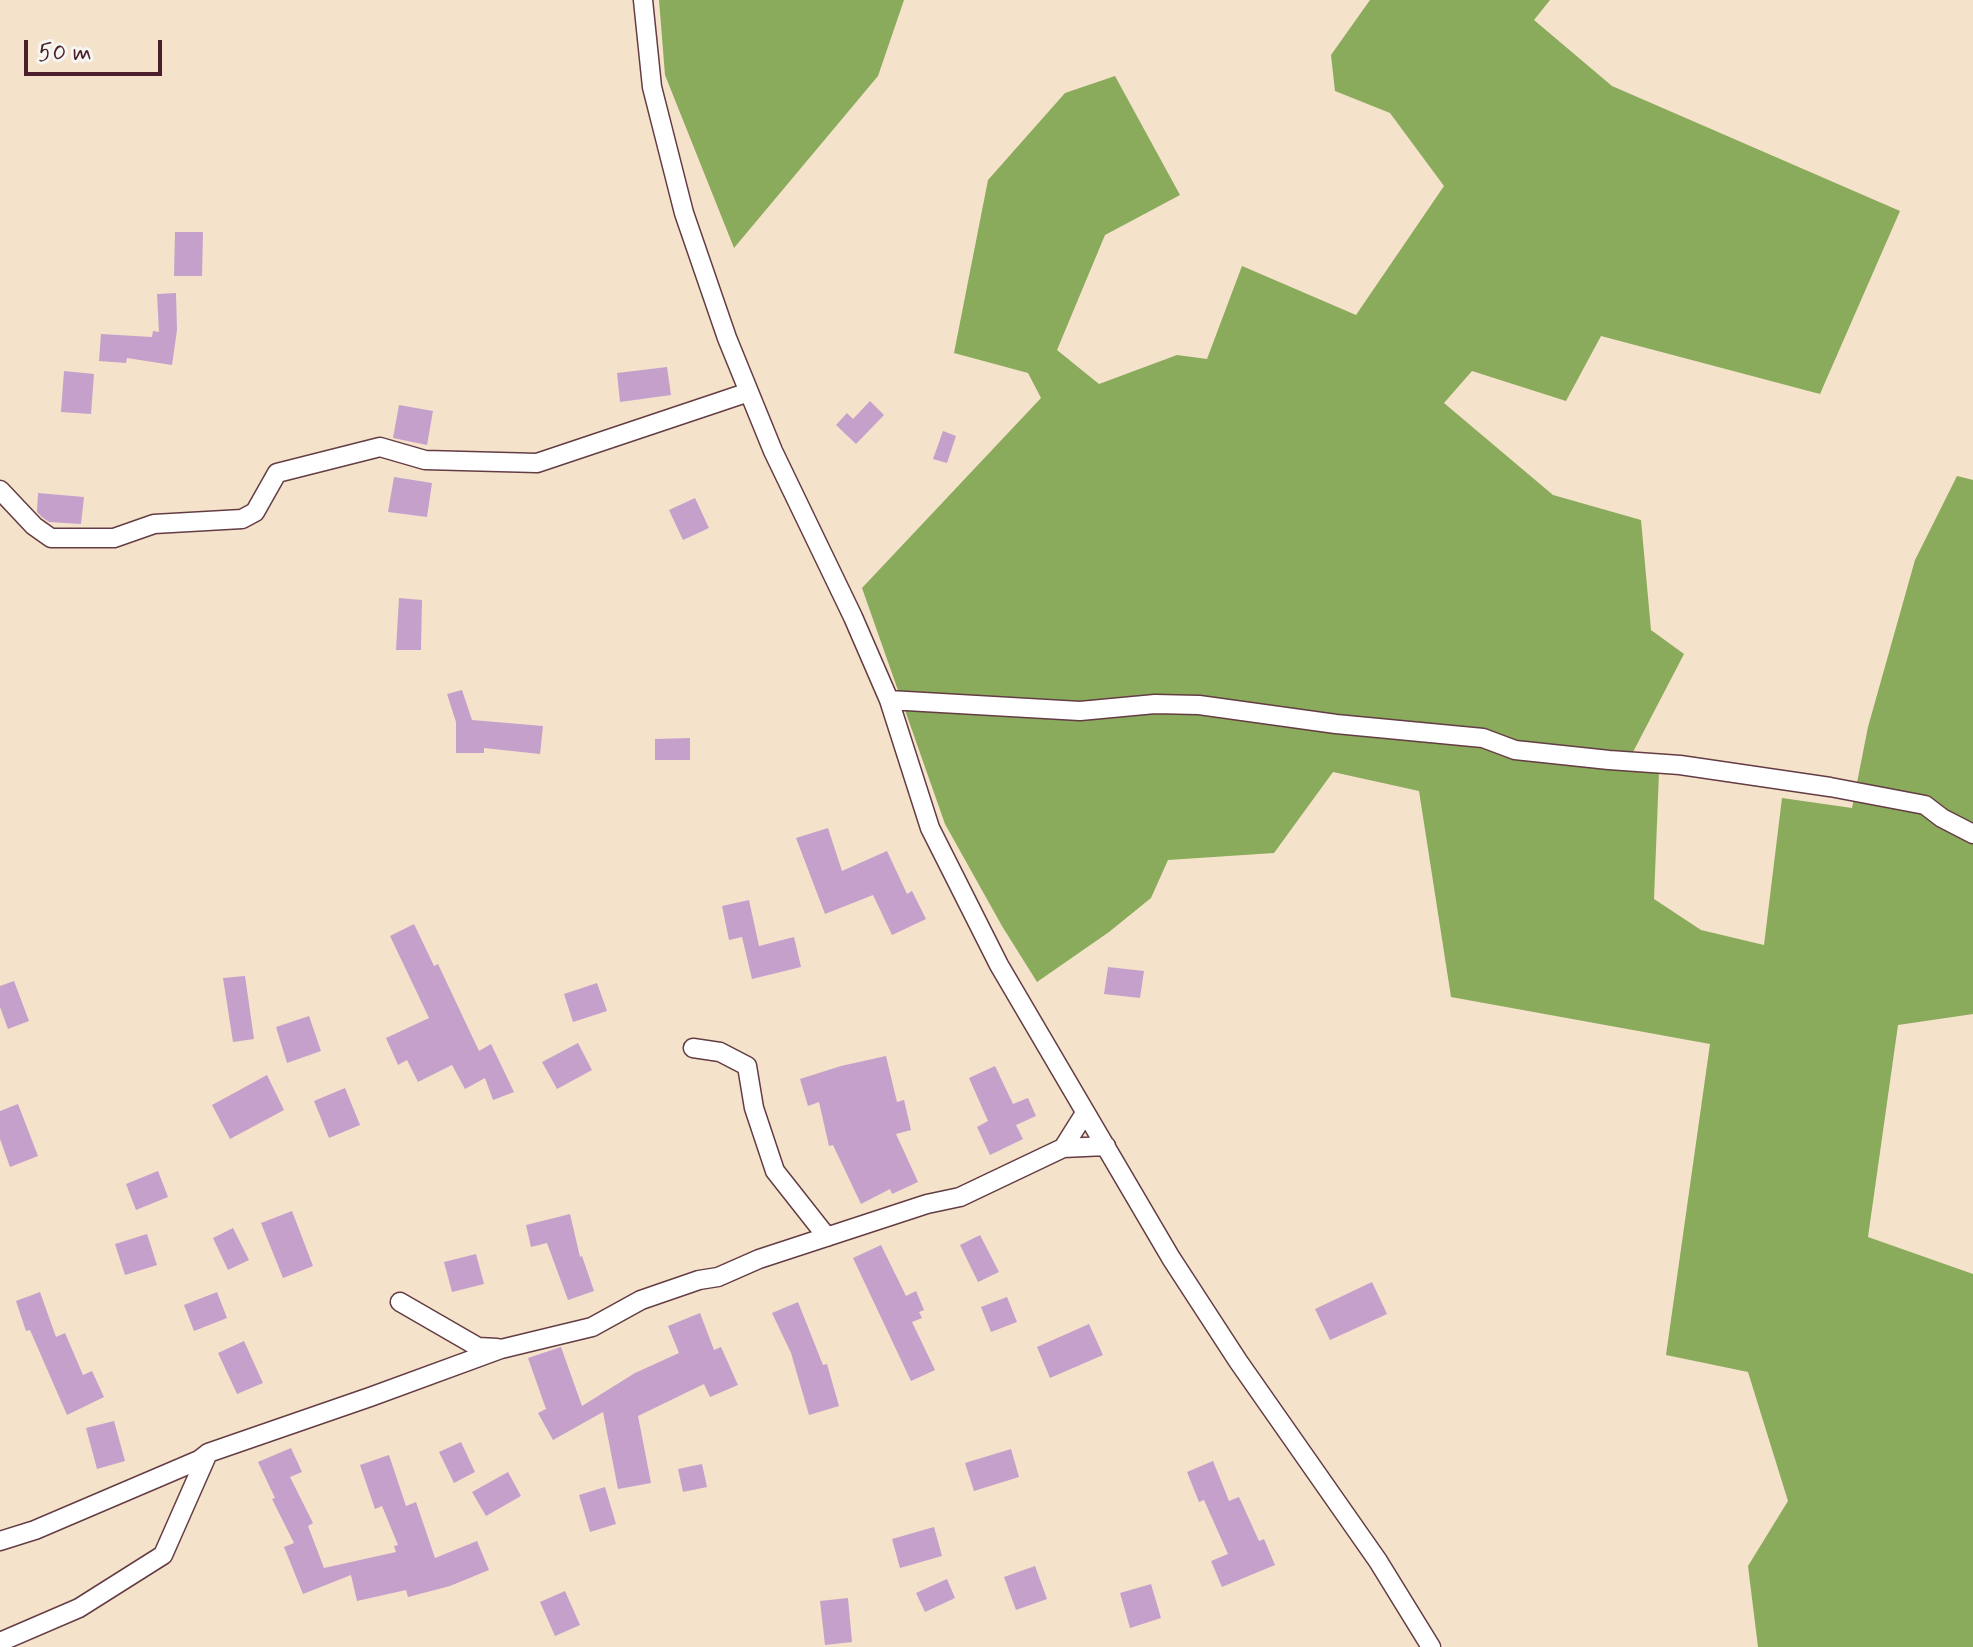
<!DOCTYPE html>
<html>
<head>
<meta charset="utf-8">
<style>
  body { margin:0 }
  #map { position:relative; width:1973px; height:1647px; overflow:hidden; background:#f5e2cb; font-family:Mynerve,sans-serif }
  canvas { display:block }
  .scale { position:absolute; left:24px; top:40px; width:138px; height:36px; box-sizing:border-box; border:4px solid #4a1f2b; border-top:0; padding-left:10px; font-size:24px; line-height:28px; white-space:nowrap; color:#4a1f2b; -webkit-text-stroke:6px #f6f6f2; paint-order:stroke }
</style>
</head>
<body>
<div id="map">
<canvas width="1973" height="1647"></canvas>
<div class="scale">50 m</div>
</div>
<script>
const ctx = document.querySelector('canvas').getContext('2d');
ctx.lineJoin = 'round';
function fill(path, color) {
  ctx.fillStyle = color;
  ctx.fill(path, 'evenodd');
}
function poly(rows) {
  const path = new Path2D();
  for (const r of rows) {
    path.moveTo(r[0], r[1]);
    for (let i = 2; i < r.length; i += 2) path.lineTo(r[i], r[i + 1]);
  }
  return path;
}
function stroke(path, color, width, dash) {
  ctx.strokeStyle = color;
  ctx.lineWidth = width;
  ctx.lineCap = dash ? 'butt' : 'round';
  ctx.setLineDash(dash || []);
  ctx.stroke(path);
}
fill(poly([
  [659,0,904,0,878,76,734,248,665,75],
  [1370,0,1550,0,1534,20,1612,86,1900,211,1820,394,1601,336,1566,401,1472,371,1444,403,1553,495,1641,520,1651,630,1684,654,1632,754,1659,772,1654,899,1701,930,1764,945,1782,798,1852,808,1868,727,1915,560,1957,476,1973,480,1973,1014,1898,1025,1868,1237,1973,1274,1973,1647,1758,1647,1748,1566,1788,1501,1748,1372,1666,1355,1710,1044,1451,997,1419,791,1333,772,1274,853,1168,860,1151,898,1109,932,1037,982,1002,926,945,824,862,588,1041,398,1028,373,954,353,988,180,1065,93,1115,76,1180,195,1105,235,1057,350,1099,384,1177,355,1207,359,1242,266,1356,315,1444,186,1390,113,1335,91,1331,55]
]), '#8aaa5c');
fill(poly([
  [175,232,203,232,202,276,174,276],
  [176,293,177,330,172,365,127,358,126,363,99,361,101,334,152,337,153,331,159,332,157,294],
  [667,367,671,395,620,402,617,373],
  [64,371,94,374,91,414,61,412],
  [870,401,884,415,856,444,836,425,847,413,853,419],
  [399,405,433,411,427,445,393,438],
  [943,431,956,436,947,463,933,459],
  [394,477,432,483,427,517,388,512],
  [38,493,84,497,81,524,49,522,42,517,37,512],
  [695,498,709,528,683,540,669,510],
  [399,598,422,600,421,650,396,650],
  [462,690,472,720,543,726,540,754,484,748,484,753,456,753,456,722,447,694],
  [690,738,690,760,655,760,655,739],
  [828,828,842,871,887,851,907,894,912,891,926,919,892,935,873,895,825,914,796,838],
  [749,900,759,946,794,937,801,967,752,979,742,937,729,940,722,906],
  [414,924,434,966,438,964,479,1051,491,1044,514,1092,493,1100,485,1078,465,1089,452,1065,418,1082,407,1060,398,1065,386,1038,429,1018,390,936],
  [1108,967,1144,971,1140,998,1104,994],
  [245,976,254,1039,233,1042,223,978],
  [14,981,29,1021,8,1029,0,1007,0,986],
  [597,983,607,1011,573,1022,564,994],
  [309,1016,321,1051,287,1063,276,1027],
  [578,1043,592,1070,557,1089,542,1062],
  [886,1056,897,1102,904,1100,911,1130,896,1134,918,1182,892,1194,890,1189,861,1204,833,1145,829,1146,819,1102,808,1106,800,1079,841,1066],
  [995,1066,1013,1104,1028,1098,1036,1116,1016,1125,1023,1139,990,1155,977,1127,988,1121,969,1078],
  [267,1075,284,1110,230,1139,212,1105],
  [345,1088,360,1125,329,1138,314,1101],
  [18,1104,38,1156,10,1167,0,1139,0,1111],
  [158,1171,168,1197,136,1210,126,1184],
  [292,1211,313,1266,283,1278,261,1223],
  [570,1214,580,1257,582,1256,594,1291,568,1300,547,1243,531,1247,526,1225],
  [233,1228,249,1260,228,1270,213,1238],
  [147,1234,157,1265,125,1275,115,1244],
  [980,1235,999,1272,978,1282,960,1245],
  [881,1245,906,1296,916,1291,924,1310,919,1312,922,1318,912,1322,935,1370,911,1381,853,1258],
  [476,1254,484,1284,452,1292,444,1262],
  [1372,1282,1387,1314,1330,1340,1315,1309],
  [40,1292,56,1337,65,1333,83,1375,92,1371,104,1397,67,1415,30,1330,26,1331,16,1301],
  [217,1292,227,1318,194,1331,184,1305],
  [1007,1297,1017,1322,991,1332,981,1307],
  [798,1302,823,1365,827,1364,839,1406,809,1415,791,1353,772,1313],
  [700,1313,714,1350,721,1347,738,1385,710,1397,704,1384,638,1416,651,1483,618,1489,603,1412,553,1440,538,1413,546,1409,528,1358,561,1347,582,1406,635,1373,679,1353,668,1326],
  [1089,1324,1103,1355,1050,1378,1037,1347],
  [244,1341,263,1383,237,1394,218,1353],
  [114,1421,125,1461,97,1469,86,1428],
  [461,1442,475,1472,454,1483,439,1452],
  [291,1448,302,1472,290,1477,313,1523,308,1526,324,1568,396,1552,394,1546,398,1545,382,1506,375,1509,360,1465,389,1455,406,1506,416,1502,435,1558,477,1541,489,1570,450,1586,408,1597,406,1590,357,1601,351,1575,303,1594,284,1547,294,1543,272,1499,275,1498,258,1462],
  [1011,1449,1019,1477,974,1491,965,1463],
  [1213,1461,1229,1501,1239,1497,1259,1541,1264,1539,1275,1565,1222,1587,1211,1561,1228,1554,1204,1500,1199,1502,1187,1472],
  [702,1464,707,1487,683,1492,678,1469],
  [508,1472,521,1496,486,1516,472,1492],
  [605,1487,616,1524,590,1532,579,1495],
  [934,1527,942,1556,900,1568,892,1539],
  [1035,1566,1047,1599,1016,1610,1004,1577],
  [947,1579,955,1598,925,1612,916,1593],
  [1151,1584,1161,1618,1130,1628,1120,1593],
  [565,1591,580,1625,555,1636,540,1602],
  [848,1598,852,1642,825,1645,820,1601]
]), '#c4a0cb');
const street = poly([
  [643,0,652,87,684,213,727,338,773,451,853,617,889,700,930,828,999,965,1171,1258,1238,1361,1378,1561,1431,1647],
  [0,490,34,526,51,538,114,538,154,524,242,519,255,512,277,473,380,447,425,460,537,463,749,392],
  [889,700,1080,711,1155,704,1199,705,1336,724,1483,738,1515,750,1609,760,1680,765,1830,787,1925,805,1942,818,1973,834],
  [693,1048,720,1052,747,1066,754,1108,775,1171,827,1237],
  [1063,1148,1085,1113],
  [400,1302,478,1347,497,1348],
  [0,1541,35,1530,199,1460,208,1453],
  [0,1642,79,1608,163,1555,208,1453,370,1397,501,1349,592,1327,641,1300,699,1280,718,1277,759,1259,927,1204,960,1197,1063,1148,1106,1146]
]);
stroke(street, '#643c43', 21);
stroke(street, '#fff', 18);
</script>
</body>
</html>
